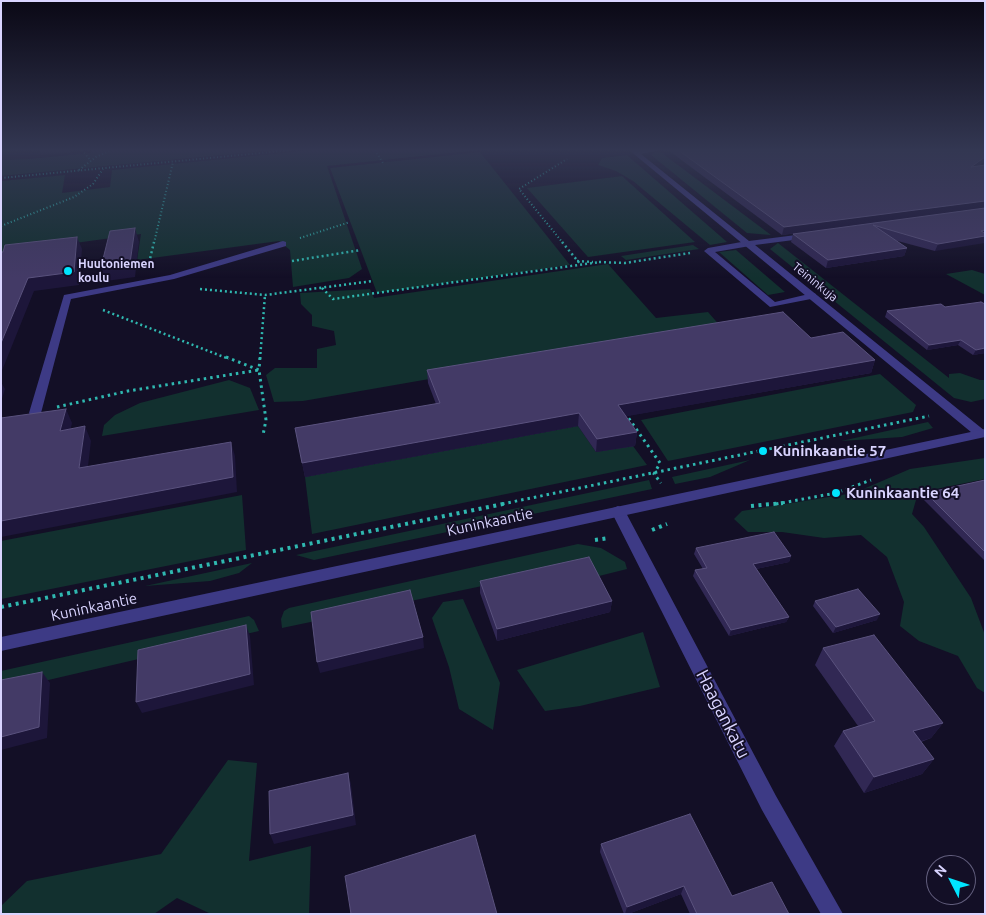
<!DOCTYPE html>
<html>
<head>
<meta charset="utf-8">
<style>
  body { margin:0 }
  #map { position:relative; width:986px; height:915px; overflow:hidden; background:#130f26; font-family:Ubuntu,sans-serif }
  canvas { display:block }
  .frame { position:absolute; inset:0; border:2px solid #d9d4ff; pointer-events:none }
  .north { position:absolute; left:926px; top:855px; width:50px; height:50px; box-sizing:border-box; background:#130f26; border:1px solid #625e7d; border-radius:50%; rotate:311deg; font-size:14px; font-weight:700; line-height:20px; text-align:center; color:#d9d4ff }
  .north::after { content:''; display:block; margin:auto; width:18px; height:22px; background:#00e5ff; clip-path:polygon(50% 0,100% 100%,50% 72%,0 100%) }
</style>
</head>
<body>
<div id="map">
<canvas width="986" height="915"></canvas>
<div class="frame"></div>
<div class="north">N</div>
</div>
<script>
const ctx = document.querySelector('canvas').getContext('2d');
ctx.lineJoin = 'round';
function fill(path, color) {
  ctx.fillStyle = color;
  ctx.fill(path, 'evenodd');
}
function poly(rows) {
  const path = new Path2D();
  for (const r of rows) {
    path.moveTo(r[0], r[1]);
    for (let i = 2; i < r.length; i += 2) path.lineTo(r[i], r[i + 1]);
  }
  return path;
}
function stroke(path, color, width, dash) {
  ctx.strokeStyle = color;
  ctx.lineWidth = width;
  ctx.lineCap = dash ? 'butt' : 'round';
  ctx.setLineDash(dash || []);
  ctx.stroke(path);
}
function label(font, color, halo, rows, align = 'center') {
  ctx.font = font + ' Ubuntu,sans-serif';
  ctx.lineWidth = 4;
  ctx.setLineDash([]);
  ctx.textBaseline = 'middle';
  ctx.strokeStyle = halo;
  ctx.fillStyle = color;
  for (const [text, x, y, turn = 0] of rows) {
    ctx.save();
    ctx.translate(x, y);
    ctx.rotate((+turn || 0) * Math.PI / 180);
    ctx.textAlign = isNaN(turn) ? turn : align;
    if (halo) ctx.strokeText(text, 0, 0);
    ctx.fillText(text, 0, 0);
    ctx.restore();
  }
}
fill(poly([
  [92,150,275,150,1,176,1,160,28,159,91,153],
  [312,150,479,150,327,166,362,269,349,278,293,287,290,250,279,241,137,260,141,234,1,253,1,181,65,175,62,193,110,187,112,170],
  [480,152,570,265,377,293,330,168],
  [655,152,662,153,771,235,747,233,651,155],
  [627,155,727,242,710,245,633,181,616,171,598,165,602,158],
  [622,176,695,242,588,257,527,188],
  [778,243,949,378,949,374,960,373,980,380,985,380,985,399,971,402,954,398,770,249],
  [693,245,699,249,626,260,621,256],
  [736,250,785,292,768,295,719,252],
  [608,264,656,318,708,312,722,328,303,401,274,402,266,375,275,368,317,368,317,349,336,345,334,331,312,326,312,315,301,304,300,293,370,289,374,298],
  [972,270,985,274,985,295,946,274],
  [880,374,916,405,913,412,668,461,641,420],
  [229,380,250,388,259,410,102,436,104,425,115,415,140,403],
  [928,422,933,428,902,437,841,441],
  [578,426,596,452,633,446,647,465,312,534,305,477],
  [985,458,985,479,931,490,916,500,912,514,924,527,971,598,985,635,985,693,977,688,958,656,919,641,900,626,904,602,887,557,861,535,824,538,782,532,748,532,734,519,742,511,854,493,910,469],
  [750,460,710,477,675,484,672,477],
  [649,480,652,489,314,560,296,555],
  [242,495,246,550,1,599,1,541],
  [578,544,601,548,625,562,627,569,595,577,587,564,282,628,281,619,284,611,289,608],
  [252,563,239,573,210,581,145,586],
  [463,599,500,683,493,730,459,709,449,667,432,618,443,602],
  [249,616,254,620,259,631,1,691,1,671],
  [643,632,660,687,580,706,545,711,517,670],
  [228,760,257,763,249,861,311,846,309,914,211,914,177,898,154,914,1,914,1,906,27,881,161,854]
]), '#12302f');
stroke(poly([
  [82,150,91,161],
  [375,150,383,163],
  [79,170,96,157,111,150],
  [1,178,292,150],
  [1,226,74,197,93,184,103,169],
  [300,238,350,222],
  [154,243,173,162],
  [563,243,519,189,567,159]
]), '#2fb8b0', 2, [1, 2.5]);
stroke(poly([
  [562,242,581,265],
  [292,261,361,250],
  [577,261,593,262],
  [599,262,625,263,690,253],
  [149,263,154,242],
  [322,288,333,299,600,262],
  [200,289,265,295,373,281],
  [103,310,229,359],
  [260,359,265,295]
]), '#2fb8b0', 2.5, [2, 3]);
stroke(poly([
  [226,357,259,370,260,357],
  [57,407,128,391,259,370,266,420,263,435],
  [625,413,660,463,654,474,661,483],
  [502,504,929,416],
  [776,504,836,493,871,480]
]), '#2fb8b0', 3, [2.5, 4]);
stroke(poly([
  [751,506,783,503],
  [652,530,667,524],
  [595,540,609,538],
  [1,607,508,503]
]), '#2fb8b0', 4, [3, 4.5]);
fill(poly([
  [283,241,286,242,286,246,174,279,71,299,41,413,39,416,31,416,29,413,64,295,170,275,283,241],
  [747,241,750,242,750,246,715,252,775,302,813,293,816,294,816,298,770,307,704,251,708,248,747,241]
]), '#3d3a85');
fill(poly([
  [629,150,660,150,641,154,749,241,812,233,813,235,809,238,755,245,985,431,985,437,977,437,629,150],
  [618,506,623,508,625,511,776,796,843,914,821,914,762,810,611,511,613,508,618,506]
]), '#3d3a85');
fill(poly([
  [985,429,985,437,1,651,1,637,985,429]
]), '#3d3a85');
fill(poly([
  [668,150,985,150,985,161,978,166,985,165,985,208,782,235],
  [985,208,935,251,894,240,907,248,904,256,826,268,791,242,793,234],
  [945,307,985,353,973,355,958,345,927,350,885,317,887,311],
  [811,338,875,360,871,373,626,416,637,432,635,446,596,452,578,426,305,477,295,428,436,404,428,383,427,370],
  [985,480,985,561,923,499,926,493],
  [696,548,791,556,789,562,756,569,789,617,786,622,729,636,693,576,695,570,703,569,694,554],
  [480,581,612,601,610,612,497,641,480,593],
  [815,601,877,620,833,633,813,606],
  [823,648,943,723,931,738,921,742,934,759,922,774,864,793,834,746,843,731,858,726,815,665],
  [601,844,732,896,789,914,690,914,681,894,628,914,624,914,600,852]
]), '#312854');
fill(poly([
  [39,150,71,150,70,153,41,155],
  [985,157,985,161,968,174,971,167],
  [985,201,985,208,782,235,784,227],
  [135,228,139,242,135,277,106,281,101,267],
  [985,230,985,243,935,251,938,244],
  [77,237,82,249,79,285,34,291,1,373,1,343,28,278],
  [907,248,904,256,826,268,828,260],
  [961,340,958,345,927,350,929,345],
  [985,348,985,353,973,355,976,350],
  [875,360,871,373,617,418,618,405],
  [1,382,5,389,1,402],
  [66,409,72,423,67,445,60,431],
  [579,413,578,426,305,477,302,463],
  [85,426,91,441,86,483,79,468],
  [637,432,635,446,596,452,597,439],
  [231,442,235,456,237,492,1,537,1,521],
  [791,556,789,562,751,570,753,564],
  [612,601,610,612,497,641,497,629],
  [880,614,877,620,833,633,836,627],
  [789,617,786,622,729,636,731,630],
  [246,625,250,636,254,685,142,713,136,702],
  [423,637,424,648,320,673,317,662],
  [42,672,50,683,47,738,1,750,1,737],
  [943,723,931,738,902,747,913,731],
  [934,759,922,774,864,793,874,777],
  [348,773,351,784,356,825,274,844,270,834],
  [684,886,681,894,628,914,625,914,627,907]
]), '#1d163a');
const building = poly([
  [678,150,985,150,985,157,971,167,985,165,985,201,784,227,678,150],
  [985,208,985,230,981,231,985,233,985,236,938,244,873,225,907,248,828,260,793,234,985,208],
  [135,228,130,263,101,267,110,231,135,228],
  [77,237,74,272,28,278,1,343,1,252,3,252,5,245,77,237],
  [981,302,985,304,985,348,976,350,961,340,929,345,887,311,941,304,945,307,981,302],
  [783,312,811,338,843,332,875,360,618,405,637,432,597,439,579,413,302,463,295,428,440,403,427,370,783,312],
  [66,409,60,431,85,426,79,468,231,442,233,477,1,521,1,418,66,409],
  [985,480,985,552,926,493,985,480],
  [774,532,791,556,753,564,789,617,731,630,695,570,707,568,696,548,774,532],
  [589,557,612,601,497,629,480,581,589,557],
  [858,589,880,614,836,627,815,601,858,589],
  [410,590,423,637,317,662,311,612,410,590],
  [246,625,250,674,136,702,138,650,246,625],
  [874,635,943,723,913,731,934,759,874,777,843,731,875,721,823,648,874,635],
  [42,672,39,727,1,737,1,680,42,672],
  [348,773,353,815,270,834,269,791,348,773],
  [690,814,732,896,772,882,789,914,697,914,684,886,627,907,601,844,690,814],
  [475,835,497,914,351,914,345,876,475,835]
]);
fill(building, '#433a66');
stroke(building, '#5a527e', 1);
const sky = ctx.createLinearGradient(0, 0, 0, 278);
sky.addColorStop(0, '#0a0815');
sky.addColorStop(0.54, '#333752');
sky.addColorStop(1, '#33375200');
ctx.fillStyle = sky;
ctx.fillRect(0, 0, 986, 278);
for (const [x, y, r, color] of [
  [68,271,5,"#00e5ff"],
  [763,451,5,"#00e5ff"],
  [836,493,5,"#00e5ff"]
]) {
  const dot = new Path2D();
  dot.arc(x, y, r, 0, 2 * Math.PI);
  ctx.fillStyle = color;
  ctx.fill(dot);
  stroke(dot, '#130f26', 2);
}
label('bold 12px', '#d9d4ff', '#130f26', [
  ["Huutoniemen",78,264],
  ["koulu",78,278]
], 'left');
label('12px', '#d9d4ff', '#130f26', [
  ["Teininkuja",815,282,39]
]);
label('bold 15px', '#d9d4ff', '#130f26', [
  ["Kuninkaantie 57",773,451],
  ["Kuninkaantie 64",846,493]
], 'left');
label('15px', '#d9d4ff', '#130f26', [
  ["Kuninkaantie",490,522,-12],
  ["Kuninkaantie",94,607,-12]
]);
label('18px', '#d9d4ff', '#130f26', [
  ["Haagankatu",723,714,63]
]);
</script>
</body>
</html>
